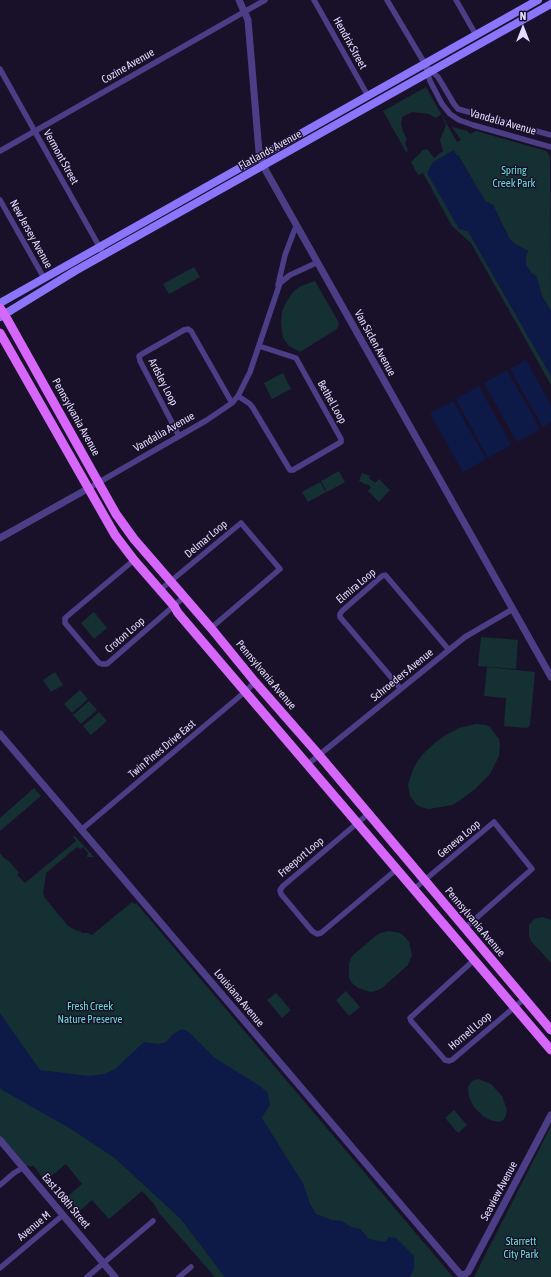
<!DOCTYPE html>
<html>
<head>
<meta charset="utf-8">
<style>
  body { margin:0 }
  #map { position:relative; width:551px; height:1277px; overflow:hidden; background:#19112a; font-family:"Asap Condensed",sans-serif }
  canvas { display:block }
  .north { position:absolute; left:503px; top:8px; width:40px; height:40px; -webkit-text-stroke:3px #19112a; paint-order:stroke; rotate:0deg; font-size:11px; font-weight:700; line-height:16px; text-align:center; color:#e4dbfe }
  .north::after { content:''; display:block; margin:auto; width:14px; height:18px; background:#e4dbfe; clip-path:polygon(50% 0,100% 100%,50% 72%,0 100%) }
</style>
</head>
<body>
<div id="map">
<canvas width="551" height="1277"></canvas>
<div class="north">N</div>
</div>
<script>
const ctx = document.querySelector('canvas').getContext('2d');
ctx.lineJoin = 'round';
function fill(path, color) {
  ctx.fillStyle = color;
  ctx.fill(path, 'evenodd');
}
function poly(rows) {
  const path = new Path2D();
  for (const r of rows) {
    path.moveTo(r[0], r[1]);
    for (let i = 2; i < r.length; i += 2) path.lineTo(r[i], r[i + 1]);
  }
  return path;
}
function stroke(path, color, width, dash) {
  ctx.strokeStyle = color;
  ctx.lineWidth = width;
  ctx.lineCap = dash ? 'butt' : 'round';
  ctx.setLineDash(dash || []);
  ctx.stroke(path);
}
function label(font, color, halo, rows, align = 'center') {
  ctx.font = font + ' "Asap Condensed",sans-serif';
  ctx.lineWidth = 3;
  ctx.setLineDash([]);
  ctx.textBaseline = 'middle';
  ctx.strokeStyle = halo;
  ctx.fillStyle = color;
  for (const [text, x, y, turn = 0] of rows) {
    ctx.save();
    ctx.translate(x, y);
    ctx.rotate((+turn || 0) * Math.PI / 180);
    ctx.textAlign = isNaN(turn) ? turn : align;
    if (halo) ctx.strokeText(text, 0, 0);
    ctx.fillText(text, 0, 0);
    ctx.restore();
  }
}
fill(poly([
  [426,87,457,142,461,140,452,127,467,131,470,134,476,131,546,151,550,156,551,311,542,296,536,276,532,274,526,265,525,258,528,251,515,244,509,238,493,205,485,201,458,155,456,155,454,151,459,229,468,231,551,376,551,385,509,310,509,308,507,307,471,243,452,226,423,173,418,175,411,162,423,150,427,149,434,158,443,151,440,140,446,125,441,114,436,118,429,114,412,112,402,117,401,124,403,132,407,139,405,143,408,151,406,152,383,111],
  [194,267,200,277,169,294,163,284],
  [315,281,339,323,337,329,300,352,289,346,283,338,281,323,282,312,286,302,293,292,301,286],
  [283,373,291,389,272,399,264,383],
  [339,471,345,482,327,492,321,481],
  [362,473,370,476,369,478,375,483,379,479,390,490,379,502,368,491,371,487,367,484,367,485,359,481],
  [320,482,326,492,308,502,302,492],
  [94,612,107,628,94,639,81,623],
  [481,637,518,640,516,669,478,666],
  [487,667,535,672,530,725,527,728,504,726,506,698,484,696],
  [55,672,63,685,51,692,43,680],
  [80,690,88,699,72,713,64,704],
  [89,701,97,710,81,724,73,715],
  [99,712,107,721,91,735,83,726],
  [476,724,486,725,490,727,499,739,500,745,499,756,490,774,475,789,459,801,452,805,429,809,420,807,416,804,410,796,408,784,414,767,422,755,436,742,446,735,459,728],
  [34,788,41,796,0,831,0,818],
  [75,836,94,857,87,857,88,853,83,847,80,849,77,847,46,873,43,894,45,898,68,926,75,930,80,931,82,933,88,933,92,935,132,902,134,904,136,903,453,1277,403,1277,332,1228,122,1072,89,1079,39,1071,0,1020,0,853,5,859,9,861,19,873,17,875,25,883,76,841,73,837],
  [543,917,551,920,551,963,531,941,529,935,529,925,533,920,537,918],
  [388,931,400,933,405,937,409,942,412,955,408,965,382,988,378,990,371,992,358,988,353,984,349,978,349,963,352,956,378,934],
  [346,991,360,1007,349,1016,336,1000],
  [276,993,291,1010,282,1018,267,1000],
  [0,1076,72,1129,115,1158,181,1219,225,1277,215,1277,159,1213,154,1204,142,1191,109,1219,92,1200,74,1216,62,1201,82,1184,66,1164,45,1181,33,1165,31,1167,27,1165,24,1167,0,1139],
  [478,1079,491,1084,502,1096,507,1110,505,1118,502,1121,498,1122,490,1120,483,1116,474,1107,469,1097,468,1087,472,1081],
  [454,1110,467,1125,458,1133,445,1118],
  [551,1126,551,1277,474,1277]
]), '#153033');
fill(poly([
  [454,150,456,155,458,155,485,201,493,205,509,238,515,244,528,251,526,254,526,265,532,274,536,276,542,296,551,311,551,376,468,231,459,229,427,173,433,162],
  [526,360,551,405,551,422,543,427,510,369],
  [507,370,540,429,517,442,484,383],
  [479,386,511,445,488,458,456,399],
  [453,401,486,459,463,472,430,413],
  [0,1013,40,1070,89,1076,104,1074,115,1069,144,1042,158,1044,166,1042,173,1034,182,1029,189,1032,215,1058,260,1086,268,1093,270,1105,264,1114,262,1118,304,1185,310,1204,316,1214,332,1220,342,1221,351,1227,360,1229,369,1239,385,1242,389,1237,396,1238,414,1256,414,1269,410,1277,225,1277,181,1219,115,1158,71,1129,2,1090,0,1087]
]), '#0d1a47');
stroke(poly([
  [314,0,368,96],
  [387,0,425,64,430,81,442,104,450,114,459,120,473,125,551,147],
  [456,0,476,35],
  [0,69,104,255],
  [429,69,438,77,454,104,458,109,551,135],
  [0,151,265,0],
  [0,200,44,278],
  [278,285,285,255,296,226],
  [238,396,250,404,253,408,290,470,293,470,341,442,341,439,296,358,259,346],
  [179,436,140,361,139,356,142,354,184,330,188,329,191,331,232,403],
  [89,488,207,420,232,403,238,396,250,372,280,283,290,275,316,263],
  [134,560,65,618,65,623,99,663,102,664,107,664,184,597],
  [160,590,241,523,280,569,211,628],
  [401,689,340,617,340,614,342,611,382,576,385,575,387,577,449,650],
  [308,764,465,637,513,609],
  [368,814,283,886,280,890,281,894,312,931,317,934,321,933,397,869],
  [81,830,246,691,255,682],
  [414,889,494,822,532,869,465,928],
  [474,960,410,1018,411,1021,445,1060,449,1061,452,1060,524,999],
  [0,1185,14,1173,24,1167],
  [0,1268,63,1215],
  [87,1277,153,1221],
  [179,1277,191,1267]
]), '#4b3e87', 5.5);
stroke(poly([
  [239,0,248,20,259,152,266,171,551,677],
  [0,538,89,488],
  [0,734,460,1274,464,1275,468,1272,551,1115],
  [0,1140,115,1277]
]), '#4b3e87', 7);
stroke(poly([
  [0,303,538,0],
  [0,317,75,271,551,4]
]), '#8b75fb', 8);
stroke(poly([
  [0,308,7,319,116,514,134,539,211,628,255,682,319,755,551,1030],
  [0,333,115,535,134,560,174,606,178,613,551,1050]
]), '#d766fa', 9);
label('11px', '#e4dbfe', '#19112a', [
  ["Hendrix Street",350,43,61],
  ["Cozine Avenue",128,66,-30],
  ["Vandalia Avenue",503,122,16],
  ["Flatlands Avenue",270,150,-29],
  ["Vermont Street",61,157,61],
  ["New Jersey Avenue",31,234,61],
  ["Van Siclen Avenue",375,343,61],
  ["Ardsley Loop",163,382,63],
  ["Bethel Loop",332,402,61],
  ["Pennsylvania Avenue",76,417,61],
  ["Vandalia Avenue",164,432,-30],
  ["Delmar Loop",206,539,-40],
  ["Elmira Loop",356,586,-40],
  ["Croton Loop",125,635,-41],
  ["Pennsylvania Avenue",266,675,50],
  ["Schroeders Avenue",402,675,-39],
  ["Twin Pines Drive East",162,749,-40],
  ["Geneva Loop",459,839,-40],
  ["Freeport Loop",301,857,-40],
  ["Pennsylvania Avenue",475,922,50],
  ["Louisiana Avenue",239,998,50],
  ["Hornell Loop",470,1031,-40],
  ["Seaview Avenue",499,1191,-62],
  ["East 108th Street",66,1201,50],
  ["Avenue M",34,1226,-40]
]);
label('11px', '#68ddd0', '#19112a', [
  ["Spring",514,171],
  ["Creek Park",514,184],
  ["Fresh Creek",90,1007],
  ["Nature Preserve",90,1020],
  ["Starrett",521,1242],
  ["City Park",521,1255]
]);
</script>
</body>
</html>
